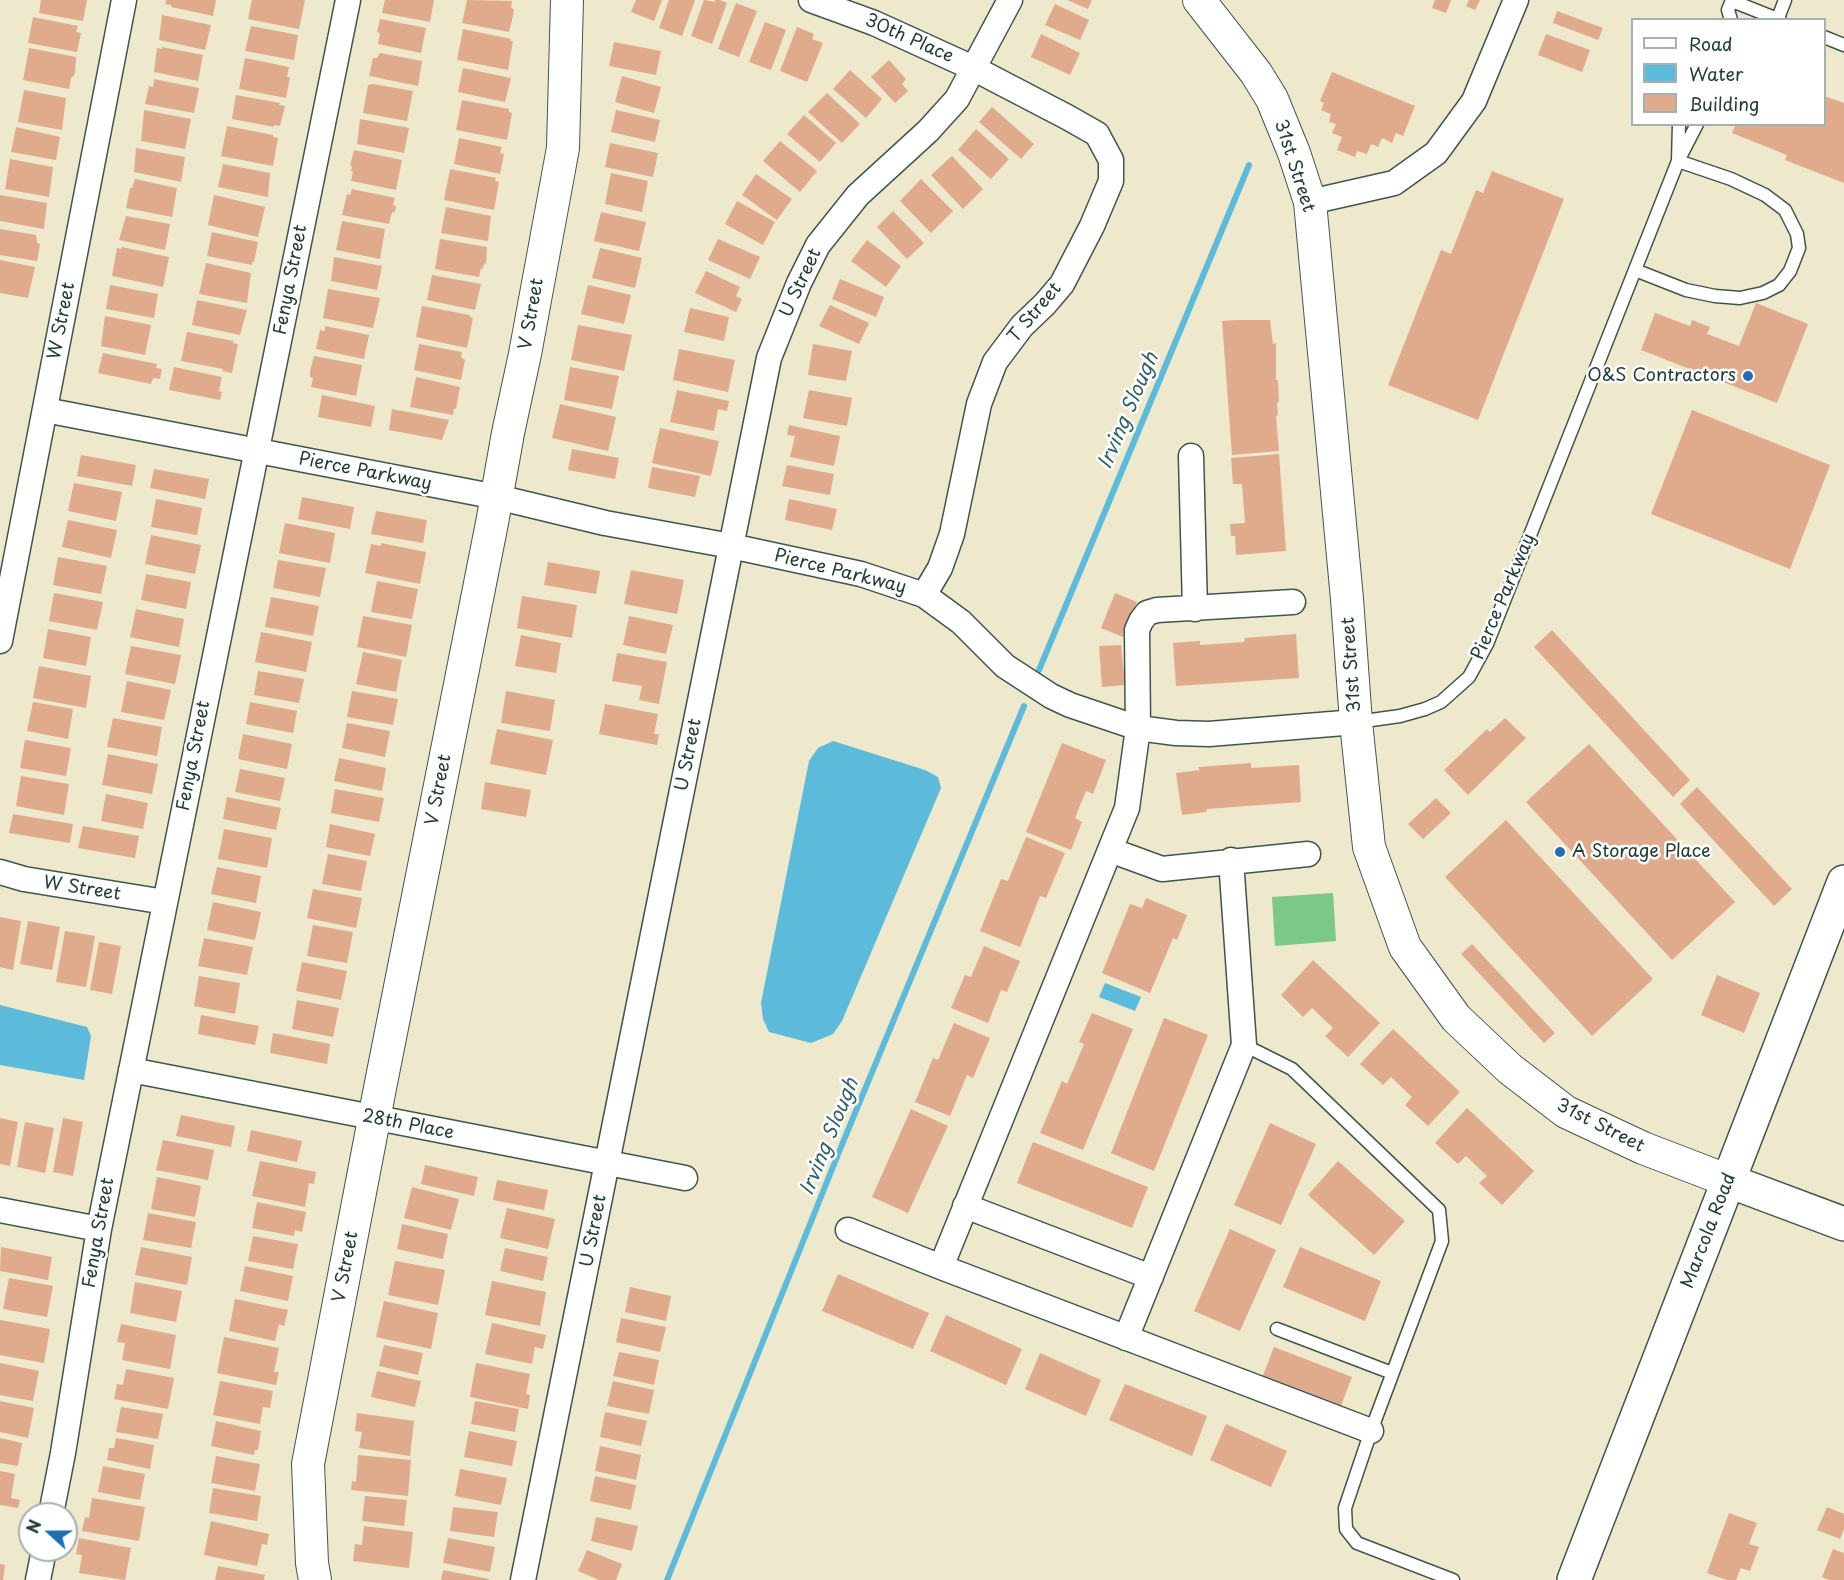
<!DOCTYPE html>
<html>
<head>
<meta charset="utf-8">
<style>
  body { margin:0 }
  #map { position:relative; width:1844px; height:1580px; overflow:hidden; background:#eee8cc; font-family:"Playpen Sans",sans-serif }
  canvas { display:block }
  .legend { position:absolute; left:1631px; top:18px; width:195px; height:108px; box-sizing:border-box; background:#fff; border:2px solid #a5b1ae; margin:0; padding:8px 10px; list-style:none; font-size:18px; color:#1f3d34 }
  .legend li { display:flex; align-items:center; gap:12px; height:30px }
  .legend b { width:30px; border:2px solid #a5b1ae }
  .north { position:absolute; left:18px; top:1502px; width:60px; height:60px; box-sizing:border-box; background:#fff; border:2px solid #a5b1ae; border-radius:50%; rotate:291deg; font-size:16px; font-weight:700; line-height:24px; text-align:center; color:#1f3d34 }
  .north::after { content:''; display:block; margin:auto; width:21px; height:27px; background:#1f6fb2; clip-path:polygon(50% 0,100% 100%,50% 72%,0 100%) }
</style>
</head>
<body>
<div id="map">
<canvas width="1844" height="1580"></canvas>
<ul class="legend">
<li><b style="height:8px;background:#fff"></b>Road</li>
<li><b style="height:16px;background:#5cbbda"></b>Water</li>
<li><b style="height:16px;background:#e0ab8c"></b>Building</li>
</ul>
<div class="north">N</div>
</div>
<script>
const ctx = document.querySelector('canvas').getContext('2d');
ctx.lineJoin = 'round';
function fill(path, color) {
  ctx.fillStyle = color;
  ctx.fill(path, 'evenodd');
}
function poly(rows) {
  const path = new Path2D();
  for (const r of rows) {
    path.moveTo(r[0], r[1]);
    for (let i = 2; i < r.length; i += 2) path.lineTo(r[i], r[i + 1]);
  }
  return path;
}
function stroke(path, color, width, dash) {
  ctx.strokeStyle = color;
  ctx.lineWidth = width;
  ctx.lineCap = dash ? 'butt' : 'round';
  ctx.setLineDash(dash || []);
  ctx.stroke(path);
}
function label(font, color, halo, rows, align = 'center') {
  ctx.font = font + ' "Playpen Sans",sans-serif';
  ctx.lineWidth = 5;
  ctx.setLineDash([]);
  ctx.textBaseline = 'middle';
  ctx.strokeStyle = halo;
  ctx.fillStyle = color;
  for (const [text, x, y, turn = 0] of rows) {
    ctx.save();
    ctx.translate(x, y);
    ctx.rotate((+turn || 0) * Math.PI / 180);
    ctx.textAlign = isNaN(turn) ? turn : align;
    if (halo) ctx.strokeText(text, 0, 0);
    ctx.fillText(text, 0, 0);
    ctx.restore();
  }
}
fill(poly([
  [1333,893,1336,941,1275,946,1272,897]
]), '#7cc887');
fill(poly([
  [833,741,925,770,938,777,941,788,842,1021,833,1034,811,1043,769,1032,763,1019,761,1003,809,761,818,748],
  [1105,983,1141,997,1135,1011,1099,997],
  [0,1005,87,1027,91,1036,84,1080,0,1065]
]), '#5cbbda');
stroke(poly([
  [1039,670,1249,165],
  [667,1580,841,1147,1024,706]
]), '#5cbbda', 6);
fill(poly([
  [41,0,87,0,83,21,39,13],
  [166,0,216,0,213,16,171,7,171,5,165,4],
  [252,0,305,0,299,29,248,19],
  [385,0,434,0,430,22,382,13],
  [467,0,512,1,511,8,514,9,513,16,509,32,462,23],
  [636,0,662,0,654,21,631,12],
  [669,0,695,0,682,36,659,28],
  [704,0,715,2,715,0,720,0,727,3,712,44,691,36],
  [1067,0,1092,0,1088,9],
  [1435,0,1451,0,1446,13,1432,8],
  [1469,0,1480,0,1475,10,1466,6],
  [736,3,757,11,739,57,718,49],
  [1055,4,1089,20,1080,40,1045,25],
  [1557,11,1603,28,1598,40,1553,23],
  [162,15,211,25,205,50,159,40],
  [33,17,78,26,76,32,81,33,77,52,28,43],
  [380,19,426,28,421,53,378,44,380,33,377,32],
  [765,22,786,30,771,70,749,62],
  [251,26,298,35,294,60,245,51],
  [797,27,814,34,812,39,823,43,807,82,780,71],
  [463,29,511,39,510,41,513,41,508,70,457,60],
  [1041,34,1080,53,1070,75,1031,57],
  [1546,34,1590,50,1582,72,1538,55],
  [614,42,661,51,656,75,609,66],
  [162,47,203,55,198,81,154,72,157,48,162,49],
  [29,48,76,57,75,74,71,78,69,89,23,80],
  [380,53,422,61,418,86,369,76,373,58,377,58],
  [245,58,289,67,287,77,290,77,286,98,239,89],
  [889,60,906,79,902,84,908,91,895,103,871,77],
  [463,68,511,78,505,102,458,92],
  [850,70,882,99,866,118,833,89],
  [1332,72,1415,106,1403,136,1396,133,1392,143,1382,138,1378,147,1371,144,1367,154,1357,151,1355,157,1337,150,1342,137,1332,133,1336,124,1329,122,1331,114,1321,110,1324,103,1320,101],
  [622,76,661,87,654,113,615,102],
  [154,79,199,88,194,113,145,104,149,86,153,87],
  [373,84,413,91,407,121,363,113,368,85],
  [24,90,66,98,62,130,18,122],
  [827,93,860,124,842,143,808,112],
  [236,95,280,103,279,105,285,106,280,126,274,125,274,127,232,119],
  [1824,96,1844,103,1844,183,1785,160,1787,155,1732,133,1736,124,1824,124],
  [462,100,509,109,509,112,512,113,507,140,456,130],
  [992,107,1034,144,1021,159,979,122],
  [144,110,191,119,185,149,141,141],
  [616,110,660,120,655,142,611,132],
  [804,115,836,143,820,162,787,134],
  [360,119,409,128,404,153,357,144],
  [227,126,273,135,273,137,278,138,273,166,221,156],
  [16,127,60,137,56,160,11,152],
  [976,129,1009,159,991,179,958,150],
  [459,138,502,147,500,153,504,154,500,174,454,164],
  [780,141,817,171,800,192,763,161],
  [610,143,658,153,653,177,605,167],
  [136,148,185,157,181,182,134,172],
  [354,150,402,160,396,190,351,181,353,172,351,171,352,166,350,166],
  [952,156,983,189,963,209,931,175],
  [10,159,53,167,49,197,5,189],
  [223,164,270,173,268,197,218,187],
  [450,169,496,178,495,181,499,182,494,210,444,200],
  [1492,171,1564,199,1478,420,1388,385,1441,250,1451,254,1476,190,1483,193],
  [611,173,648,181,642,212,605,204],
  [756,174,792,199,777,220,742,195],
  [135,179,177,188,172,217,126,208,130,188,132,188],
  [921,179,953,211,931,233,900,201],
  [352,189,395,198,393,205,396,206,395,212,392,212,389,224,342,215,347,194,350,195],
  [0,195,47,203,44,229,0,221],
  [214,195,265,207,258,237,208,225],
  [737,201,775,222,763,245,725,224],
  [446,207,491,216,488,241,441,233],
  [893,211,924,243,907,259,877,227],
  [601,212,646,222,639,251,594,241],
  [126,216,170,224,165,250,119,240],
  [342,221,385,229,380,259,336,250],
  [0,229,36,235,37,243,40,244,37,261,0,255],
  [212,232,258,242,254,262,252,262,252,265,207,256],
  [440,239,487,247,486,264,484,263,483,269,481,268,479,277,435,269],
  [718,239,760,257,750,279,708,260],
  [867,240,901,266,886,287,851,261],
  [122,247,169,257,163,287,112,276,117,248,121,249],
  [600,248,642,258,635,288,592,278],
  [334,257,382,266,377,290,331,281],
  [0,260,35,267,28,298,0,293],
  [206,263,251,273,247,303,199,294],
  [706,271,740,287,736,296,742,299,736,312,695,293],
  [432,275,481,284,475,310,427,300],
  [840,279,884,297,876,317,832,299],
  [110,285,158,294,154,318,106,309],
  [588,285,631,295,624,324,581,314],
  [328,289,380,298,373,328,323,318],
  [197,300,247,310,240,335,192,325],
  [1756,303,1808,324,1777,403,1641,350,1655,313,1690,326,1692,320,1710,327,1707,334,1739,346],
  [830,305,869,323,859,344,819,326],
  [422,306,470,315,470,317,473,318,467,348,416,337],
  [690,308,729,317,724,341,684,332],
  [105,316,151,325,145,355,101,346],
  [1237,320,1270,320,1273,344,1276,343,1276,380,1278,380,1279,402,1277,402,1278,415,1276,416,1279,451,1232,455,1222,321],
  [578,325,632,335,624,371,571,360],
  [325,326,369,335,364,359,316,349,320,330,325,331],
  [187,332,234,341,233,343,238,344,232,373,222,371,223,369,181,361],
  [419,344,462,352,461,357,465,360,461,380,414,370],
  [813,344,852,351,846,381,808,375],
  [679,349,735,360,728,392,673,380],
  [103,353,157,364,156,368,162,369,160,379,153,378,151,384,98,373],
  [314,356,362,365,356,396,311,387,313,378,310,377,310,371],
  [174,367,222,377,219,391,222,392,220,400,169,390],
  [570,367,619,376,612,409,564,400],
  [416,377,460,387,456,409,454,408,453,415,410,407],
  [677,390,729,401,727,411,718,409,714,431,670,422],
  [809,390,852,398,847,426,803,418],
  [322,395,375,406,371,427,318,417],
  [560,404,616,417,608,451,552,438],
  [392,409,449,420,442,440,389,430],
  [1692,410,1830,465,1790,569,1651,514],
  [789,425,840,436,834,466,790,457,795,436,787,435],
  [660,428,719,441,711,476,652,463],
  [572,449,619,458,615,479,568,470],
  [1279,454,1286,551,1236,555,1235,536,1231,536,1230,524,1245,523,1242,484,1233,484,1231,458],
  [81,455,136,465,132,486,77,476],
  [787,465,834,474,830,495,782,486],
  [652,467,700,476,695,497,648,488],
  [154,469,209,479,205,499,150,488],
  [74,483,122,492,116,521,68,511],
  [302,497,354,507,350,529,298,519],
  [156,499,202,508,197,535,151,527],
  [789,499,837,509,832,530,785,520],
  [376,511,427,520,423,543,371,534],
  [68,520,117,530,111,558,62,547],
  [285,523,335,533,330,563,279,553],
  [151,535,201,545,195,574,145,564],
  [381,543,426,552,420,584,365,573,371,544,381,546],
  [58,557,107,566,101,594,53,585],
  [278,560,326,568,320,597,273,588],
  [548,562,600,571,596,594,544,585],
  [631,570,684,580,677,614,624,604],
  [146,574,191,582,186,609,141,600],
  [377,581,418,589,412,619,371,612],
  [54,593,103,602,97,630,49,621],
  [1115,593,1137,602,1123,637,1101,628],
  [522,596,577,605,572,638,517,628],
  [271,597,319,606,313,636,265,627],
  [136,609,184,619,179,647,130,637],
  [363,616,412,625,406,657,357,647],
  [629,616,673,625,666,654,623,645],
  [48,629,91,637,86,666,43,658],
  [1552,630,1690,780,1673,797,1534,647],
  [261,632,312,642,306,672,255,662],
  [1296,634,1299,678,1176,686,1173,643,1200,641,1200,645,1244,642,1245,638],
  [521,635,561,643,556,673,515,666],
  [1121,645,1125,685,1102,687,1099,646],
  [131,646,181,655,175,684,125,674],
  [363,652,402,660,396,692,356,684],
  [617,653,667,662,659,704,639,700,642,686,612,681],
  [39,666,91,676,86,708,33,698],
  [258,671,304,679,299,703,254,695],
  [127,681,171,690,164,720,121,712],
  [352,691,398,699,393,725,347,717],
  [506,691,555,700,550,731,501,723],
  [33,702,73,709,68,739,27,731],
  [250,702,297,711,293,733,246,724],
  [605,704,658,714,654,734,659,734,657,745,599,734],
  [113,718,162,727,157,756,107,747],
  [1505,718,1526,738,1468,795,1444,770,1487,729,1490,732],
  [347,723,390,731,385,757,342,748],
  [497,729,553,740,546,775,490,764],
  [243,734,292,744,287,769,238,759],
  [25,740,71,748,66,776,20,768],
  [1062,743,1106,760,1093,794,1086,791,1075,818,1082,822,1071,850,1026,832],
  [1589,744,1735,902,1672,960,1526,802],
  [108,754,158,764,152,794,102,785],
  [339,758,386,768,382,791,334,781],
  [1251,763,1251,768,1299,765,1301,802,1207,809,1206,812,1182,815,1176,773,1200,770,1198,767],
  [240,769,285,778,280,801,235,792],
  [21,776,69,784,64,815,16,806],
  [485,782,531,790,526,817,481,809],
  [1697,787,1792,889,1774,906,1680,804],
  [335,789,384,798,379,822,331,813],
  [106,794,148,803,143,829,101,821],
  [227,797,281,808,276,830,223,819],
  [1436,798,1451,813,1423,839,1408,824],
  [13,814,73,824,70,843,9,833],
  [1506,820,1653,979,1592,1036,1445,877],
  [330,824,375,834,370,856,326,847],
  [83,826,139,836,135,858,78,848],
  [224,829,272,838,267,868,218,859],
  [1026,837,1065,853,1046,898,1040,896,1020,947,980,931,1001,879,1008,881],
  [328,854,367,861,361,891,322,884],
  [217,867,261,876,256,903,211,894],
  [313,889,362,898,356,928,307,918],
  [1146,898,1187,915,1177,940,1173,938,1150,993,1102,973,1130,904,1142,908],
  [213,902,261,912,255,940,207,930],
  [0,917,21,921,13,970,0,967],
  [28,921,60,927,52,970,20,964],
  [313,925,353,932,347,963,307,956],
  [65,931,95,936,86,987,56,982],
  [204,938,253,947,247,975,198,966],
  [99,942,121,946,112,994,90,990],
  [1472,944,1555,1033,1544,1043,1461,954],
  [984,946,1020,961,1007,992,1001,990,988,1023,951,1008,965,975,971,977],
  [1313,960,1380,1023,1348,1057,1325,1036,1333,1028,1312,1008,1303,1017,1281,995],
  [302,962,347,971,341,1000,296,991],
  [1717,975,1760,993,1744,1033,1701,1015],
  [199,976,240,983,235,1014,194,1006],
  [297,1000,339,1008,333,1037,292,1029],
  [1092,1013,1133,1029,1083,1150,1040,1133,1062,1081,1067,1084,1084,1044,1079,1042],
  [201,1015,259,1026,255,1045,198,1034],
  [1164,1018,1208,1035,1154,1171,1111,1153],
  [954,1023,990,1038,973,1078,967,1075,950,1116,915,1102,933,1058,938,1060],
  [1393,1029,1460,1092,1428,1126,1405,1105,1412,1097,1391,1077,1383,1085,1360,1064],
  [273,1033,330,1044,327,1064,270,1053],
  [1467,1108,1534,1171,1502,1205,1479,1183,1487,1176,1466,1156,1458,1164,1435,1143],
  [911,1109,948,1126,908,1213,872,1197],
  [181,1115,235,1126,231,1147,176,1136],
  [0,1118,18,1122,10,1166,0,1164],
  [63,1118,83,1122,73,1176,53,1172],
  [25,1122,54,1128,45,1173,17,1167],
  [1270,1123,1316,1144,1281,1225,1234,1205],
  [251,1130,302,1141,297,1162,247,1151],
  [163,1140,214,1150,208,1180,156,1170],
  [1033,1142,1148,1187,1132,1228,1017,1183],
  [260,1161,316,1172,314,1184,309,1183,305,1207,252,1196],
  [1338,1161,1405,1221,1374,1255,1308,1195],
  [425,1165,478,1177,474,1196,421,1184],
  [157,1177,201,1186,195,1217,151,1209],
  [497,1180,548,1190,544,1210,493,1200],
  [412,1187,459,1199,451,1230,404,1218],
  [257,1202,306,1212,302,1232,295,1230,294,1236,252,1228],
  [507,1208,555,1219,548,1249,500,1238],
  [148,1213,196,1222,191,1248,143,1240],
  [402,1224,448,1234,443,1259,397,1249],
  [1230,1229,1276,1250,1240,1331,1194,1311],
  [253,1236,298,1244,293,1269,248,1261],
  [1,1247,52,1257,48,1280,0,1271],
  [141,1247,192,1257,187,1285,135,1275],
  [1300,1247,1381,1281,1365,1321,1283,1287],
  [505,1248,548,1257,543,1281,500,1271],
  [395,1261,445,1270,438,1305,388,1295],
  [245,1266,293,1276,288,1301,240,1291],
  [838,1274,929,1313,913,1349,822,1311],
  [9,1278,53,1286,47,1317,3,1309],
  [492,1281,546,1292,540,1326,485,1315],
  [135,1282,182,1291,176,1322,130,1313],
  [630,1287,671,1296,666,1321,625,1312],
  [235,1299,288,1310,284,1326,279,1324,275,1341,229,1331],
  [384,1301,438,1313,431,1349,376,1337],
  [946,1315,1022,1349,1006,1385,930,1351],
  [621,1318,666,1327,660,1352,616,1342],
  [0,1320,50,1329,44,1363,0,1355],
  [492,1323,546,1335,543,1349,535,1347,532,1364,485,1354],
  [121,1324,176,1335,170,1369,122,1360,125,1343,117,1342],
  [224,1337,279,1348,274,1372,279,1372,276,1385,217,1373],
  [384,1345,423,1353,418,1375,379,1366],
  [1274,1347,1352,1377,1337,1416,1259,1386],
  [619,1352,659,1360,654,1385,613,1376],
  [1040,1353,1101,1380,1086,1416,1025,1389],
  [0,1363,39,1371,33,1401,0,1395],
  [476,1363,530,1374,526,1394,530,1395,528,1409,470,1397],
  [126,1369,174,1378,168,1409,114,1399,117,1384,123,1385],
  [377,1371,421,1381,415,1407,371,1397],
  [220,1381,273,1391,270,1408,263,1407,260,1424,213,1415],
  [613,1381,654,1390,649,1414,607,1406],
  [1125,1384,1207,1416,1192,1456,1109,1420],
  [0,1401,34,1408,28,1438,0,1432],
  [475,1401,519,1409,515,1432,471,1424],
  [121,1407,163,1414,158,1439,116,1432],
  [605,1412,647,1421,641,1446,600,1437],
  [357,1413,414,1421,410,1456,359,1448,362,1432,355,1431],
  [216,1421,261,1431,258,1450,255,1450,254,1455,211,1446],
  [1226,1424,1287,1451,1271,1487,1210,1460],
  [469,1431,517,1441,512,1466,464,1457],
  [0,1438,22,1443,18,1466,0,1463],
  [116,1438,154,1445,150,1469,107,1460,109,1448,114,1448],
  [600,1446,641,1455,636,1480,595,1471],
  [358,1455,411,1460,408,1496,351,1490,352,1481,356,1482],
  [216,1456,260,1464,255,1491,211,1483],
  [103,1466,145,1474,140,1500,98,1492],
  [460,1469,507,1478,501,1505,455,1496],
  [0,1471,15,1474,11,1498,20,1500,18,1508,0,1505],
  [595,1476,636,1485,631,1510,590,1501],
  [213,1488,261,1496,257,1521,209,1513],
  [365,1496,407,1500,404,1526,362,1521],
  [92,1498,145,1507,139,1541,82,1531,85,1517,89,1518],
  [453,1507,498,1512,494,1537,450,1531],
  [1827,1507,1844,1514,1844,1529,1840,1539,1817,1530],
  [1729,1513,1757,1523,1749,1544,1759,1547,1750,1571,1741,1568,1736,1580,1727,1580,1707,1573],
  [596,1517,638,1526,632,1551,591,1541],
  [211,1521,269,1534,267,1545,262,1544,257,1566,204,1555],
  [364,1526,413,1532,409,1568,353,1561,355,1544,362,1545],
  [79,1538,131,1548,125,1580,79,1573,82,1555,76,1554],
  [448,1538,495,1547,490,1572,443,1563],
  [1833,1549,1844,1553,1844,1580,1829,1580,1822,1577],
  [587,1550,622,1564,616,1580,599,1580,578,1571],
  [0,1564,5,1565,3,1580,0,1580],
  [218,1566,265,1575,264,1580,215,1580],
  [443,1570,489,1579,489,1580,441,1580]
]), '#e0ab8c');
const service = poly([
  [1732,1,1780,20],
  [1778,18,1785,0],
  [1731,20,1728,10,1732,0],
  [1824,37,1844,45],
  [1635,270,1686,290,1715,296,1740,298,1763,293,1779,285,1790,271,1799,248,1797,234,1785,210,1765,195,1731,179,1678,161,1679,124],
  [1357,722,1400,716,1425,709,1441,702,1469,677,1487,644,1678,161,1697,124],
  [1244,1045,1292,1069,1439,1210,1442,1241,1371,1431,1345,1508,1346,1529,1357,1543,1453,1580],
  [1277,1329,1392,1373]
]);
const minor = poly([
  [811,0,874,23,973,68,1067,117,1097,134,1111,160,1111,181,1092,226,1062,284,1045,304,1022,326,995,362,979,404,952,534,940,568,924,595],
  [1310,202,1394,183,1436,153,1474,101,1516,0],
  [45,410,497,497,605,523,731,546,861,574,924,595,961,622,1005,666,1051,696,1070,705,1138,728,1176,733,1209,734,1356,722],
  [1191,456,1195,609],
  [0,641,124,0],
  [1110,850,1162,869,1308,854],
  [0,872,24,879,165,902],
  [131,1070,685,1178],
  [965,1206,1151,1277],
  [0,1210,99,1229],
  [848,1230,941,1267,1371,1431],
  [941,1267,1127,808,1138,728,1137,630,1141,621,1147,613,1157,610,1293,602],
  [1126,1338,1244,1045,1231,860],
  [51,1514,63,1453,99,1229,348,0],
  [38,1580,44,1550],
  [523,1580,769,358,799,283,818,245,858,195,928,131,957,99,1010,0]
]);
const tertiary = poly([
  [1199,0,1256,73,1272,99,1294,153,1310,202,1347,599,1356,722,1369,847,1405,947,1456,1018,1510,1069,1566,1112,1643,1148,1729,1181],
  [315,1580,312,1563,308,1464,380,1088,492,523,508,433,525,354,563,148,567,0]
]);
const secondary = poly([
  [1729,1181,1844,1224],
  [1574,1580,1844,882]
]);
stroke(service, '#3e574b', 15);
stroke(minor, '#3e574b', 27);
stroke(tertiary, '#3e574b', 34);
stroke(secondary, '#3e574b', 36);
stroke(service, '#fff', 12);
stroke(minor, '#fff', 24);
stroke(tertiary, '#fff', 32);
stroke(secondary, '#fff', 33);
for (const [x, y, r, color] of [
  [1748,376,6,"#1f6fb2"],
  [1560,852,6,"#1f6fb2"]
]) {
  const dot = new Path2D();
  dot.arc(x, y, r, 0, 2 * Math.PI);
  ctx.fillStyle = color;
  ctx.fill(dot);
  stroke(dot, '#fff', 2);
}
label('18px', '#1f3d34', '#fff', [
  ["30th Place",909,39,24],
  ["31st Street",1294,166,72],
  ["Fenya Street",291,280,-79],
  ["U Street",801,283,-65],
  ["T Street",1035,313,-50],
  ["V Street",532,314,-80],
  ["W Street",62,321,-79],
  ["Pierce Parkway",365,472,11],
  ["Pierce Parkway",840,572,14],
  ["Pierce Parkway",1504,597,-67],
  ["31st Street",1352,665,-94],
  ["U Street",689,755,-79],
  ["Fenya Street",194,756,-79],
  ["V Street",439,790,-79],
  ["W Street",82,889,9],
  ["28th Place",408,1125,11],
  ["31st Street",1600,1126,27],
  ["U Street",594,1231,-79],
  ["Marcola Road",1709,1231,-69],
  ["Fenya Street",99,1233,-80],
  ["V Street",346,1267,-79]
]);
label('18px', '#1f3d34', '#fff', [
  ["O&S Contractors",1736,376],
  ["A Storage Place",1572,852,"left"]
], 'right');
label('italic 20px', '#316366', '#fff', [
  ["Irving Slough",1129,411,-67],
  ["Irving Slough",830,1137,-68]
]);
</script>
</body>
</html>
